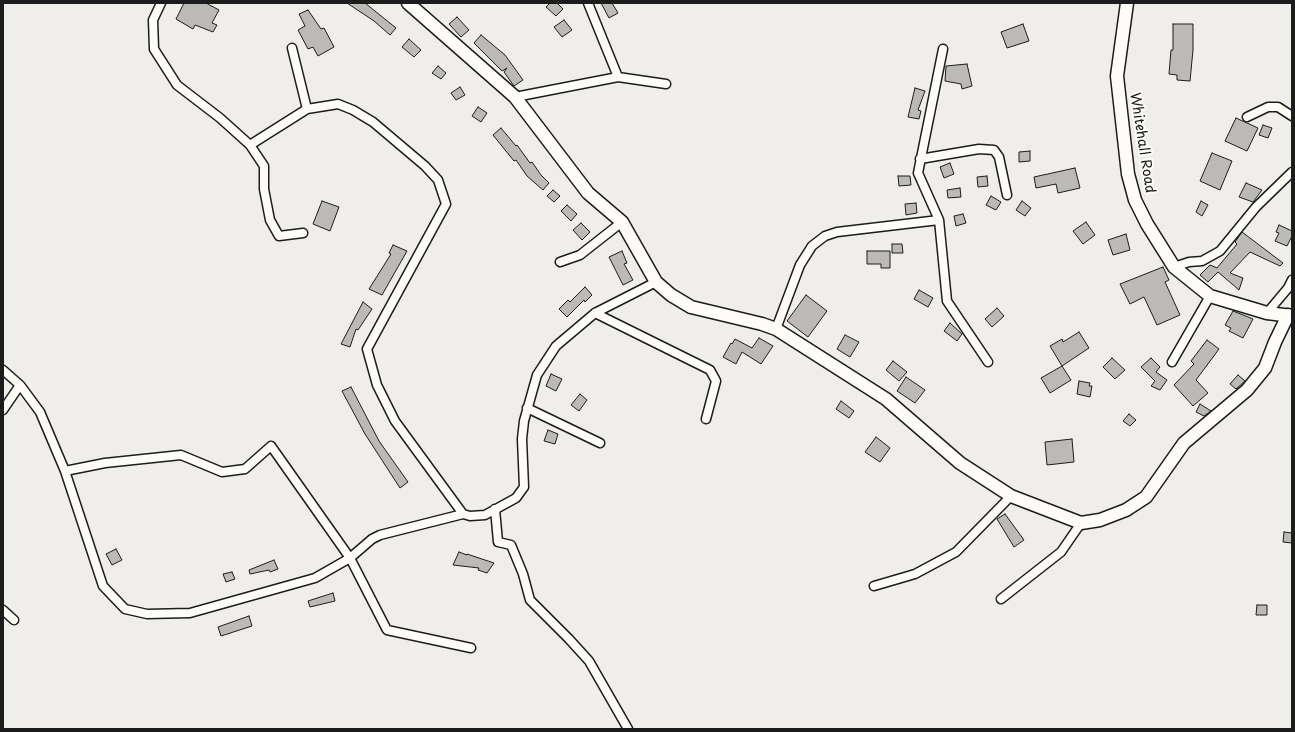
<!DOCTYPE html>
<html>
<head>
<meta charset="utf-8">
<style>
  body { margin:0 }
  #map { position:relative; width:1295px; height:732px; overflow:hidden; background:#f0eeea; font-family:"Playpen Sans",sans-serif }
  canvas { display:block }
  .frame { position:absolute; inset:0; border:4px solid #1c1c1c; pointer-events:none }
</style>
</head>
<body>
<div id="map">
<canvas width="1295" height="732"></canvas>
<div class="frame"></div>
</div>
<script>
const ctx = document.querySelector('canvas').getContext('2d');
ctx.lineJoin = 'round';
function fill(path, color) {
  ctx.fillStyle = color;
  ctx.fill(path, 'evenodd');
}
function poly(rows) {
  const path = new Path2D();
  for (const r of rows) {
    path.moveTo(r[0], r[1]);
    for (let i = 2; i < r.length; i += 2) path.lineTo(r[i], r[i + 1]);
  }
  return path;
}
function stroke(path, color, width, dash) {
  ctx.strokeStyle = color;
  ctx.lineWidth = width;
  ctx.lineCap = dash ? 'butt' : 'round';
  ctx.setLineDash(dash || []);
  ctx.stroke(path);
}
function label(font, color, halo, rows, align = 'center') {
  ctx.font = font + ' "Playpen Sans",sans-serif';
  ctx.lineWidth = 4;
  ctx.setLineDash([]);
  ctx.textBaseline = 'middle';
  ctx.strokeStyle = halo;
  ctx.fillStyle = color;
  for (const [text, x, y, turn = 0] of rows) {
    ctx.save();
    ctx.translate(x, y);
    ctx.rotate((+turn || 0) * Math.PI / 180);
    ctx.textAlign = isNaN(turn) ? turn : align;
    if (halo) ctx.strokeText(text, 0, 0);
    ctx.fillText(text, 0, 0);
    ctx.restore();
  }
}
const building = poly([
  [184,3,206,3,219,10,212,23,217,25,213,32,195,25,193,29,176,19,184,3],
  [347,3,365,3,396,28,390,35,374,21,347,3],
  [550,3,557,3,563,9,556,16,546,7,550,3],
  [601,3,612,3,618,13,609,18,601,3],
  [308,10,321,29,324,28,334,47,318,56,313,47,308,49,298,30,305,26,299,14,308,10],
  [457,17,469,30,461,37,449,24,457,17],
  [564,20,572,30,562,37,554,27,564,20],
  [1023,24,1029,41,1007,48,1001,32,1023,24],
  [1173,24,1193,24,1193,50,1190,81,1177,80,1177,75,1169,74,1171,50,1173,50,1173,24],
  [481,35,505,55,523,80,514,86,504,72,507,68,502,71,474,43,481,35],
  [409,39,421,50,414,57,402,47,409,39],
  [967,64,972,86,962,89,961,84,945,81,946,66,967,64],
  [438,66,446,73,441,79,432,73,438,66],
  [460,87,465,95,456,100,451,93,460,87],
  [915,88,925,91,918,110,921,111,919,119,908,117,915,88],
  [478,107,487,113,481,122,472,116,478,107],
  [1236,118,1258,128,1247,151,1225,141,1236,118],
  [1263,125,1272,128,1268,138,1259,135,1263,125],
  [501,128,516,146,517,145,530,163,532,162,541,175,549,183,543,190,527,176,516,160,514,161,493,135,501,128],
  [1030,151,1030,161,1019,162,1019,152,1030,151],
  [1212,153,1232,161,1220,190,1200,181,1212,153],
  [950,163,954,174,944,178,940,167,950,163],
  [1075,168,1080,188,1058,193,1056,184,1036,188,1034,177,1075,168],
  [898,176,910,176,911,185,899,186,898,176],
  [987,176,988,186,978,187,977,177,987,176],
  [1246,183,1262,190,1253,202,1239,197,1246,183],
  [960,188,961,197,948,198,947,190,960,188],
  [553,190,560,196,554,202,547,196,553,190],
  [991,196,1001,202,996,210,986,205,991,196],
  [322,201,339,207,330,231,313,224,322,201],
  [1022,201,1031,208,1025,216,1016,210,1022,201],
  [1201,201,1208,205,1202,216,1196,212,1201,201],
  [916,203,917,213,906,215,905,204,916,203],
  [567,205,577,214,571,221,561,211,567,205],
  [963,214,966,223,956,226,954,216,963,214],
  [1086,222,1095,235,1083,244,1073,231,1086,222],
  [581,223,590,232,582,240,573,230,581,223],
  [1279,225,1292,231,1292,236,1287,246,1275,241,1279,233,1276,232,1279,225],
  [1242,232,1283,263,1280,266,1250,252,1230,273,1243,278,1239,290,1218,272,1208,282,1200,275,1210,265,1217,268,1237,244,1235,242,1242,232],
  [1126,234,1130,250,1113,255,1108,240,1126,234],
  [892,244,902,244,903,253,892,253,892,244],
  [393,245,407,251,382,295,369,289,391,254,389,253,393,245],
  [622,251,627,263,624,264,633,280,623,285,609,257,622,251],
  [867,251,890,251,890,268,881,268,881,264,867,264,867,251],
  [1163,267,1169,280,1165,282,1180,315,1157,325,1144,297,1130,304,1120,284,1163,267],
  [585,287,592,295,585,302,584,300,567,317,559,309,568,300,570,302,585,287],
  [919,290,933,298,928,307,914,299,919,290],
  [806,295,827,311,808,337,787,321,806,295],
  [363,302,372,309,358,330,356,329,350,347,341,344,363,302],
  [997,308,1004,316,992,327,985,319,997,308],
  [1233,311,1253,319,1243,338,1229,331,1231,328,1225,325,1233,311],
  [950,323,962,334,957,341,944,331,950,323],
  [1079,332,1089,348,1062,366,1071,380,1050,393,1041,378,1062,366,1050,346,1062,339,1063,342,1079,332],
  [845,335,859,342,850,357,837,349,845,335],
  [759,338,773,346,761,364,742,352,736,364,723,357,731,343,732,344,735,339,752,348,759,338],
  [1207,340,1219,349,1196,380,1208,393,1193,406,1174,385,1194,364,1191,361,1207,340],
  [1112,358,1125,370,1115,379,1103,367,1112,358],
  [1151,358,1160,367,1156,372,1167,380,1160,390,1151,386,1155,381,1141,367,1151,358],
  [893,361,907,372,899,381,886,370,893,361],
  [551,374,562,379,556,391,546,386,551,374],
  [1238,375,1245,381,1236,389,1230,384,1238,375],
  [906,377,925,390,915,403,897,391,906,377],
  [1079,381,1090,383,1089,386,1092,386,1090,397,1077,394,1079,381],
  [351,387,379,441,408,482,400,488,365,434,342,391,351,387],
  [580,394,587,400,579,411,571,405,580,394],
  [841,401,854,411,849,418,836,409,841,401],
  [1200,404,1211,411,1204,416,1196,412,1200,404],
  [1129,414,1136,420,1130,426,1123,421,1129,414],
  [548,430,558,434,555,444,544,441,548,430],
  [876,437,890,448,880,462,865,452,876,437],
  [1072,439,1074,462,1047,465,1045,442,1072,439],
  [1005,514,1024,540,1014,547,997,519,1005,514],
  [1284,532,1292,533,1292,543,1283,542,1284,532],
  [116,549,122,560,112,565,106,554,116,549],
  [459,552,467,555,467,554,494,563,487,573,478,570,479,568,453,565,459,552],
  [274,560,278,569,270,572,269,570,250,574,249,570,274,560],
  [232,572,235,579,226,582,223,574,232,572],
  [333,593,335,601,310,607,308,601,333,593],
  [1257,605,1267,605,1267,615,1256,615,1257,605],
  [249,616,252,626,221,636,218,627,249,616]
]);
fill(building, '#bbbab6');
stroke(building, '#1c1c1c', 1);
const street = poly([
  [161,3,153,20,154,49,177,85,220,118,250,145,307,109,338,104,353,110,373,122,425,166,438,180,446,204,367,349,377,385,395,421,463,514],
  [588,3,618,77],
  [292,48,307,109],
  [943,49,918,173,939,220,947,301,988,362],
  [515,97,618,77,666,84],
  [1247,117,1268,107,1278,107,1292,116],
  [250,145,264,166,264,189,270,220,279,236,303,233],
  [920,159,979,149,994,150,999,157,1007,195],
  [560,262,580,255,622,222],
  [1174,267,1189,262,1202,261,1220,251,1256,207,1292,172],
  [595,313,710,370,716,381,706,419],
  [1267,313,1288,288,1292,280],
  [776,329,800,265,812,246,825,236,837,232,939,220],
  [1172,362,1210,296],
  [3,370,20,385,40,412,65,471,103,586,125,609,147,614,190,613,315,578,350,558,372,539,380,535,463,514,470,516,485,515,516,498,524,487,522,439,524,421,537,375,556,346,595,313,656,282],
  [527,408,600,443],
  [3,410,20,385],
  [65,471,105,463,181,455,222,472,245,469,271,446,350,558,387,630,471,648],
  [495,509,498,542,511,545,523,574,530,600,569,639,589,661,628,729],
  [874,586,915,574,956,552,1011,496],
  [1001,599,1061,552,1081,523],
  [3,610,14,620]
]);
const secondary = poly([
  [408,3,515,97,588,193,622,222,656,282,671,295,691,307,762,324,776,329,886,399,960,463,1011,496,1081,523,1100,520,1126,510,1146,497,1184,443,1247,390,1265,368,1275,342,1288,315],
  [1127,3,1117,76,1128,174,1135,200,1147,224,1174,267,1210,296,1267,313,1292,316]
]);
stroke(street, '#1c1c1c', 11);
stroke(secondary, '#1c1c1c', 15);
stroke(street, '#fdfcf7', 8);
stroke(secondary, '#fdfcf7', 12);
label('14px', '#1c1c1c', '#fdfcf7', [
  ["Whitehall Road",1142,143,81]
]);
</script>
</body>
</html>
